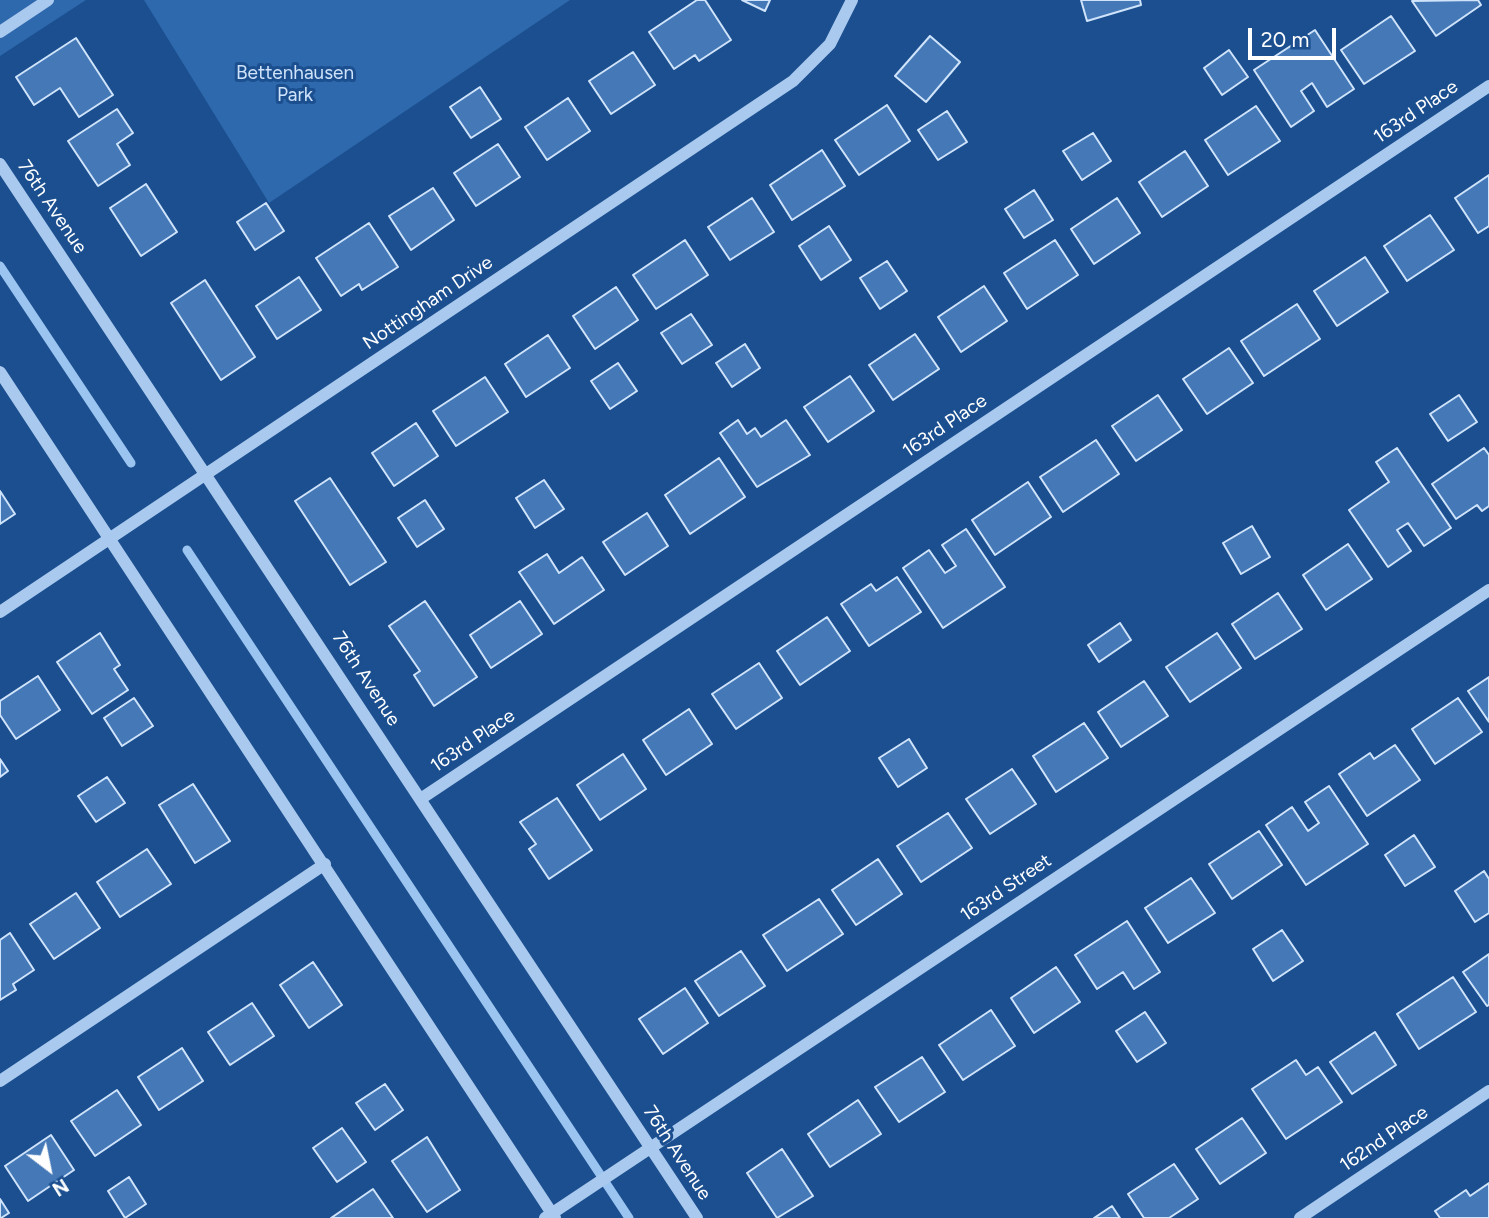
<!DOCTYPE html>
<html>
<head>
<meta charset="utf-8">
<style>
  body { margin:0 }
  #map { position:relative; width:1489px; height:1218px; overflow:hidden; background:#1b4f8f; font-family:Figtree,sans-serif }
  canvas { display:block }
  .north { position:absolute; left:14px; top:1134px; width:70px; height:70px; -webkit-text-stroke:5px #1b4f8f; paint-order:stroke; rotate:148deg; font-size:19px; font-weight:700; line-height:28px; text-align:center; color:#fff }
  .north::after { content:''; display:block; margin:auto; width:24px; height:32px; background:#fff; clip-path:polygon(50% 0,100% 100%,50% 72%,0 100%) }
  .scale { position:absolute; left:1248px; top:28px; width:88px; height:32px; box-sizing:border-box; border:4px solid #fff; border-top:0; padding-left:9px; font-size:21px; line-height:24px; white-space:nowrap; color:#fff; -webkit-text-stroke:5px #1b4f8f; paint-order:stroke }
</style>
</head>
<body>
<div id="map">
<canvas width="1489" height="1218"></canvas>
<div class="north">N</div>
<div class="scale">20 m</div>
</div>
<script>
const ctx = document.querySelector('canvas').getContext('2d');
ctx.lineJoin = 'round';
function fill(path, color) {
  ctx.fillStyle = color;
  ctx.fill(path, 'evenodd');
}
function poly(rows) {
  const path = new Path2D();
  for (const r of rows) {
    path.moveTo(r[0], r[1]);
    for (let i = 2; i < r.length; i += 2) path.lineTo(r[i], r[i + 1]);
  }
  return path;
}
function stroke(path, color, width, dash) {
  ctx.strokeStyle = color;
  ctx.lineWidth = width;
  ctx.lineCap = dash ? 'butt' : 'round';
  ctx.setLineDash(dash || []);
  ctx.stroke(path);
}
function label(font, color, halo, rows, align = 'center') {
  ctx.font = font + ' Figtree,sans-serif';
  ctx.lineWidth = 6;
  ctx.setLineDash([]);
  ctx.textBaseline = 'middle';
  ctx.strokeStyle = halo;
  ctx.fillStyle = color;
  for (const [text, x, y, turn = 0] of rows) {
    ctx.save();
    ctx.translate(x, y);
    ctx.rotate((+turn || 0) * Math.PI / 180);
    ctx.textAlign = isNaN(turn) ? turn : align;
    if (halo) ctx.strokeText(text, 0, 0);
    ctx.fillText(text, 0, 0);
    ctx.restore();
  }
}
fill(poly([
  [0,0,86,0,0,56],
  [144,0,570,0,269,203]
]), '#2e69ad');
stroke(poly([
  [0,266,131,463],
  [187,550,629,1218]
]), '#9cc4f0', 9);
const building = poly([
  [697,0,705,0,731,40,699,61,695,55,674,69,649,32,697,0],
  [742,0,770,0,765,11,742,0],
  [1081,0,1140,0,1141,5,1087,21,1081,0],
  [1478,0,1481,5,1436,36,1412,1,1478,0],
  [1391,16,1415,51,1364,84,1341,50,1391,16],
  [1315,30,1354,89,1327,107,1312,83,1301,91,1314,111,1291,127,1254,70,1315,30],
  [930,36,960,62,926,102,895,76,930,36],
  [76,38,113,95,79,117,60,88,34,105,16,77,76,38],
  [1229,50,1248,77,1222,95,1204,68,1229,50],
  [633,52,655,85,611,114,589,81,633,52],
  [480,87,501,119,471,138,450,107,480,87],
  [568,98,590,131,547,160,525,127,568,98],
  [887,105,910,141,859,175,835,140,887,105],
  [1256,106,1280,141,1228,175,1205,140,1256,106],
  [117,109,133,133,117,144,130,165,98,186,68,141,117,109],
  [947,111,967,142,938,160,918,130,947,111],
  [1093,133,1111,161,1082,180,1063,151,1093,133],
  [498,144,520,177,476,206,454,173,498,144],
  [822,150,845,186,792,220,770,185,822,150],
  [1185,151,1208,186,1162,217,1139,182,1185,151],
  [1489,175,1489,226,1478,233,1455,198,1489,175],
  [146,184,177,232,141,256,110,208,146,184],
  [433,188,454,220,411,250,389,216,433,188],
  [1034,190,1053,220,1024,238,1005,209,1034,190],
  [752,198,774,232,730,260,708,227,752,198],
  [1117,198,1140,233,1094,264,1071,229,1117,198],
  [266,203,284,231,255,250,237,222,266,203],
  [1430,215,1454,250,1407,281,1384,246,1430,215],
  [369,223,398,267,362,290,359,284,341,296,316,258,369,223],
  [829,226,851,260,821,280,799,246,829,226],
  [685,240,708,275,656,309,633,275,685,240],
  [1055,240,1078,275,1027,309,1004,273,1055,240],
  [1365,257,1388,292,1337,326,1314,291,1365,257],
  [887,261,907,291,880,309,860,278,887,261],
  [299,277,321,310,277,339,256,306,299,277],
  [205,280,255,357,221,380,171,303,205,280],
  [984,286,1007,321,961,352,938,317,984,286],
  [616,287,638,320,595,349,573,316,616,287],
  [1297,304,1320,339,1264,376,1241,341,1297,304],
  [691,314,712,345,682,364,661,333,691,314],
  [915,334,939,369,893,400,869,365,915,334],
  [548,335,570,368,526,397,505,364,548,335],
  [745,344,760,368,732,387,716,363,745,344],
  [1229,348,1253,383,1207,414,1183,379,1229,348],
  [618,363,637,391,610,409,591,381,618,363],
  [850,376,874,411,828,442,804,407,850,376],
  [485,377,508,412,456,446,433,411,485,377],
  [1158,395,1182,430,1136,461,1112,426,1158,395],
  [1459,395,1477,422,1448,441,1430,414,1459,395],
  [738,420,747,434,755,428,761,437,786,420,810,455,757,487,720,433,738,420],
  [416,423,438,456,394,486,372,453,416,423],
  [1096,440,1119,474,1063,512,1040,477,1096,440],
  [1397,448,1451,528,1424,546,1408,523,1397,530,1411,551,1388,567,1349,510,1389,482,1376,462,1397,448],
  [1484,448,1489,455,1489,506,1482,511,1477,505,1456,519,1432,484,1484,448],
  [719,458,745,497,690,534,665,495,719,458],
  [330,478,386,562,350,585,295,501,330,478],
  [544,480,564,509,535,528,516,498,544,480],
  [1028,482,1051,517,995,555,972,520,1028,482],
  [0,491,15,514,0,524,0,491],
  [425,500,444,529,417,547,398,518,425,500],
  [647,513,668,546,625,575,603,542,647,513],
  [1252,526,1270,557,1241,574,1223,543,1252,526],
  [966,529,1005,587,943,628,903,568,929,550,945,573,956,566,942,545,966,529],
  [1348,544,1372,579,1326,610,1303,575,1348,544],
  [547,554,559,573,582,557,604,590,554,624,519,572,547,554],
  [897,577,921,612,869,646,841,604,871,584,876,591,897,577],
  [1278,593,1302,629,1255,659,1232,624,1278,593],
  [425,601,477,677,434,706,414,675,420,671,389,626,425,601],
  [520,601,542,634,491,668,470,635,520,601],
  [827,617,850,651,800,685,777,651,827,617],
  [1120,623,1131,640,1099,662,1088,645,1120,623],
  [100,633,120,665,114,669,128,690,92,714,57,662,100,633],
  [1217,633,1241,668,1190,702,1166,667,1217,633],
  [759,663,782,698,736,729,712,694,759,663],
  [38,676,60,710,16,739,0,715,0,701,38,676],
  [1489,677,1489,722,1468,691,1489,677],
  [1144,681,1168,716,1121,747,1098,712,1144,681],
  [134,698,153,726,122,746,104,718,134,698],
  [1458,698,1482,732,1435,764,1412,729,1458,698],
  [689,709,712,744,666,775,643,740,689,709],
  [1084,723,1108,758,1056,792,1033,756,1084,723],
  [909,739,927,768,898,787,879,758,909,739],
  [1395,745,1420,780,1367,816,1339,774,1370,753,1374,759,1395,745],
  [623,754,646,789,600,820,577,785,623,754],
  [0,759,8,771,0,777,0,759],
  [1012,769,1036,804,990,834,966,799,1012,769],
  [107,777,125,803,96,822,78,796,107,777],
  [193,784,230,841,195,863,159,805,193,784],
  [1329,786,1368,844,1306,885,1266,825,1292,807,1308,831,1319,823,1305,802,1329,786],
  [557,798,592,850,549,879,529,849,536,844,520,822,557,798],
  [948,813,972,848,921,882,897,846,948,813],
  [1259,831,1282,865,1232,899,1209,864,1259,831],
  [1414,835,1435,867,1405,886,1385,855,1414,835],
  [147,849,171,884,120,917,97,882,147,849],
  [878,859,902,894,856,925,832,890,878,859],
  [1484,871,1489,879,1489,913,1475,922,1455,891,1484,871],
  [1191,878,1215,913,1168,943,1145,908,1191,878],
  [76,893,100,928,54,959,30,924,76,893],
  [819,899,843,934,787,971,763,935,819,899],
  [1127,921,1160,972,1134,989,1123,972,1097,989,1075,955,1127,921],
  [1282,930,1303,961,1273,981,1253,949,1282,930],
  [10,933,34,970,13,984,16,990,0,1000,0,940,10,933],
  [741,951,765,986,719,1016,695,981,741,951],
  [1489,954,1489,1005,1487,1006,1463,972,1489,954],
  [313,962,342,1005,309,1028,280,985,313,962],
  [1056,967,1080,1002,1034,1033,1011,998,1056,967],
  [1453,977,1476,1012,1419,1049,1397,1014,1453,977],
  [685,988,708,1023,663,1054,639,1019,685,988],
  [252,1003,274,1036,230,1065,208,1032,252,1003],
  [991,1010,1015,1046,963,1080,939,1045,991,1010],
  [1145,1012,1166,1043,1137,1062,1116,1031,1145,1012],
  [1375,1032,1396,1065,1352,1094,1330,1062,1375,1032],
  [182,1048,203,1081,159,1110,138,1077,182,1048],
  [922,1057,945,1092,899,1122,875,1087,922,1057],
  [1296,1060,1306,1075,1318,1067,1342,1102,1286,1139,1252,1089,1296,1060],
  [385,1084,403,1110,375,1130,356,1103,385,1084],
  [117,1090,141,1125,95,1156,71,1121,117,1090],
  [858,1100,881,1134,830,1167,808,1134,858,1100],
  [1242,1118,1266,1153,1220,1184,1196,1149,1242,1118],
  [342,1128,366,1162,337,1182,313,1148,342,1128],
  [51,1135,74,1170,28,1201,5,1166,51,1135],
  [427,1137,460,1190,427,1212,392,1161,427,1137],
  [782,1149,813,1196,777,1218,747,1173,782,1149],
  [1174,1164,1198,1199,1169,1218,1144,1218,1128,1194,1174,1164],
  [129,1177,146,1204,125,1218,108,1191,129,1177],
  [1489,1183,1489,1218,1440,1218,1435,1211,1466,1190,1470,1196,1489,1183],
  [373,1189,393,1218,331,1218,373,1189],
  [0,1199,9,1213,1,1218,0,1218,0,1199],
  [1112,1206,1120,1218,1094,1218,1112,1206]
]);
fill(building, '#4478b7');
stroke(building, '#cfe3fa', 2);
stroke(poly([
  [0,32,48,0],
  [0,164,697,1218],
  [0,372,555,1218],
  [0,612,793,81,830,44,852,0],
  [422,798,1489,86],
  [0,1081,325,864],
  [545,1218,1489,590],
  [1300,1218,1489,1091]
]), '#a9c9ee', 12);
label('19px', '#cfe3fa', '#1b4f8f', [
  ["Bettenhausen",295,73],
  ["Park",295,95]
]);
label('19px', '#fff', '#1b4f8f', [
  ["163rd Place",1416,112,-34],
  ["76th Avenue",52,207,56],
  ["Nottingham Drive",428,303,-34],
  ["163rd Place",945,426,-34],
  ["76th Avenue",366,679,57],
  ["163rd Place",473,741,-34],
  ["163rd Street",1006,888,-34],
  ["162nd Place",1384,1139,-34],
  ["76th Avenue",677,1153,57]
]);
</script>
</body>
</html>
